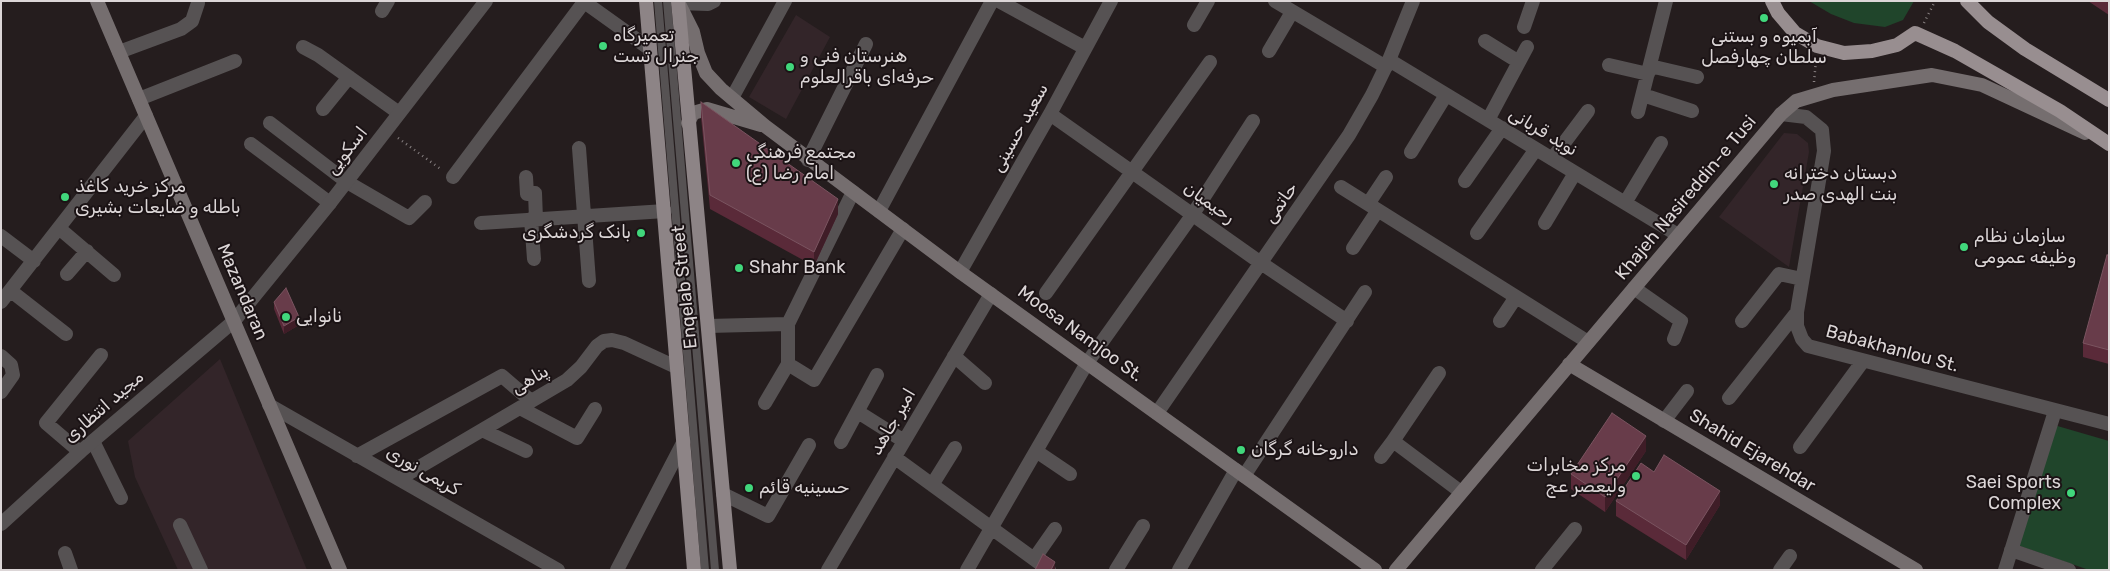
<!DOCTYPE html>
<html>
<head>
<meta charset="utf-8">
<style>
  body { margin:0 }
  #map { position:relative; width:2110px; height:571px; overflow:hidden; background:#251d1e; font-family:Rubik,sans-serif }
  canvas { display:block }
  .frame { position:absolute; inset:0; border:2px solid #dcd6d7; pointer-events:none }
</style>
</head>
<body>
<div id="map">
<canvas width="2110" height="571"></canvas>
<div class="frame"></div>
</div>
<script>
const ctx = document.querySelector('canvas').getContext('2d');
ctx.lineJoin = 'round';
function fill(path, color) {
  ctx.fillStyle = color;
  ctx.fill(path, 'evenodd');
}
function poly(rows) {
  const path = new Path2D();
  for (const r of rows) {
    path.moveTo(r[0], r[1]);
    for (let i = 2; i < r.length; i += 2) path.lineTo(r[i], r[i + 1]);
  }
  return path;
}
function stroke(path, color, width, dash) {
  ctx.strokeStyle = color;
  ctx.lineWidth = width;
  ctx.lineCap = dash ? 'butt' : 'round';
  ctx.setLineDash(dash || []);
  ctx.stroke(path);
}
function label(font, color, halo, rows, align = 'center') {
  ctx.font = font + ' Rubik,Vazirmatn,sans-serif';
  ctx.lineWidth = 4;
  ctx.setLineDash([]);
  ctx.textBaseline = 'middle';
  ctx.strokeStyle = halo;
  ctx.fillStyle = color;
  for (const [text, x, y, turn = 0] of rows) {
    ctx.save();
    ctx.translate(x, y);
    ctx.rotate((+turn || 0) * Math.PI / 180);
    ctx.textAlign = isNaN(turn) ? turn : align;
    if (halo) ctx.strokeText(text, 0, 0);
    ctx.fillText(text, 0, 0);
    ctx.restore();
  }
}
fill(poly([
  [796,15,830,37,786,119,749,97],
  [1784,133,1797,134,1808,143,1809,152,1789,267,1719,217],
  [220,359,307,570,178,570,135,477,128,441]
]), '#332529');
fill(poly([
  [1809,1,1914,1,1903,20,1885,27,1854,23,1831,14],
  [2054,425,2109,441,2109,570,2089,570,2017,545]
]), '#20452b');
stroke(poly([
  [1924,23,1935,1],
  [1814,82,1816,60],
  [398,138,442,170]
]), '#888182', 2.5, [1, 4]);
stroke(poly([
  [658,1,705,570],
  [667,1,715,570]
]), '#565253', 8);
stroke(poly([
  [999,1,1085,48],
  [1275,1,1386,67],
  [678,3,708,4,714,1],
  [382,11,388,1],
  [1194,25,1208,1],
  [1524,27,1533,1],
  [1485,41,1519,62],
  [303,47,318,55,399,113],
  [1269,51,1292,12],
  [119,52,181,29,192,21,198,3],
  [1389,60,1678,235],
  [1609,65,1648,74],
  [1650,66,1697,77],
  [1643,95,1692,111],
  [732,98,785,1],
  [139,99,235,61],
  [323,109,349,77],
  [1638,112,1666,1],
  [1050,114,1261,263,1347,321],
  [1781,114,1806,117,1822,130,1824,151,1797,312,1797,326,1802,339,1808,346,2109,424],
  [1488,120,1527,47],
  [270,123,347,182,409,218,425,202],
  [251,144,330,203],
  [579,148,589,281],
  [1411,152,1446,95],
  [1552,159,1588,111],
  [808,160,866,44],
  [453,177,584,2],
  [526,177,527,194,535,193,536,219],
  [1465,181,1502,128],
  [1341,187,1588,342],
  [1625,203,1661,143],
  [1368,204,1386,177],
  [879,211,992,1],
  [531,219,534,259],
  [481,223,665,211],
  [1545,223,1575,173],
  [60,229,114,275],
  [1477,233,1536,149],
  [1,236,34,261],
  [1353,248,1378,210],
  [960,272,1050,114,1111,1],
  [67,274,87,251],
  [1634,288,1681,321,1674,339],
  [11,291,66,334],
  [1046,293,1210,62],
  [1,302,146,116],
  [1500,321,1516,297],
  [1742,321,1779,274,1802,279],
  [788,324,788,364,814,380,903,229],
  [708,326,788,324,853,192],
  [1,356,11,365,13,375,1,392],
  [954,356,985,383],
  [1729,398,1797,312],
  [765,403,788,364],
  [269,405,558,570],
  [520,408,577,438,595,409],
  [858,412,904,441],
  [1157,413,1349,135,1372,95,1389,60,1413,1],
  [1664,421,1687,391],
  [482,430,526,451],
  [93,441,121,498],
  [1393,441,1439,373],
  [841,442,877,375],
  [1800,447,1863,361],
  [1036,451,1070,474],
  [80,452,46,423,101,355],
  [357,456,502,376,531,401],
  [894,457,1049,570],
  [1381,457,1393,441,1461,492],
  [1244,476,1365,292],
  [399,479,567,380,581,367,597,346,604,341,612,340,624,343,676,367],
  [932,485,955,448],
  [723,494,768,516,809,445],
  [180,525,201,570],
  [2011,550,2069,570],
  [65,553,71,570],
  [1034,559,1055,529],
  [617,570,684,441],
  [828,570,991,294],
  [967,570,1087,363,1193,214,1253,121],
  [1116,570,1143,526],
  [1179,570,1236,470],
  [1542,570,1575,529],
  [1780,570,1790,556],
  [2005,570,2055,411]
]), '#565253', 14);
stroke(poly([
  [583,1,650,49],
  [1,524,80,452,234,321,330,203,486,1]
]), '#565253', 14);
stroke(poly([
  [97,1,340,570],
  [679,4,693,32,698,53,706,73,721,89,765,126,960,272,1375,570],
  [688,123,693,113,707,109,761,125],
  [1569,364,1916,570],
  [1396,570,1781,114,1796,101,1833,90,1932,75,1982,85,2085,133]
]), '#756e6f', 14);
stroke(poly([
  [646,1,694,570],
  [678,1,730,570]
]), '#8d8486', 14);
stroke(poly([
  [1772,1,1778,13,1795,33,1817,46,1844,53,1872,51,1897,45,1915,33,1955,51,2060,111,2109,144],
  [1967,1,1988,22,2025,49,2109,100]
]), '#988e90', 14);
fill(poly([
  [2088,1,2109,1,2109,15],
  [701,102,838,214,814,266,710,209,701,117],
  [2109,255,2109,364,2083,357,2083,343],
  [274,302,299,325,284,334,274,309],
  [1646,451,1605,512,1571,489,1571,474],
  [1654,472,1720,505,1686,560,1616,516,1616,501]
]), '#5a2a39');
fill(poly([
  [838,199,838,214,814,266,814,252],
  [299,317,299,325,284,334,284,326],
  [1646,436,1646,451,1605,512,1605,497],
  [1720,491,1720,505,1686,560,1686,545],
  [1055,562,1055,570,1051,570]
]), '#3f1d27');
const building = poly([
  [701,102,838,199,814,252,710,195,701,102],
  [2107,255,2109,255,2109,350,2083,343,2107,255],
  [286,288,299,317,284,326,274,302,286,288],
  [1612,413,1646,436,1605,497,1571,474,1612,413],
  [1664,455,1720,491,1686,545,1616,501,1641,463,1654,472,1664,455],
  [1043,554,1055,562,1051,570,1035,570,1043,554]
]);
fill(building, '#683c4a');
stroke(building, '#7a5460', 1);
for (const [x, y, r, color] of [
  [1764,18,5,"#41d77c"],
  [603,46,5,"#41d77c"],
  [790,67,5,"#41d77c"],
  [736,163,5,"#41d77c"],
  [1774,184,5,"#41d77c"],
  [65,197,5,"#41d77c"],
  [641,233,5,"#41d77c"],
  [1964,247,5,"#41d77c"],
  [739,268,5,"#41d77c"],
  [286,317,5,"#41d77c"],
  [1241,450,5,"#41d77c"],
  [1636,476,5,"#41d77c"],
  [749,488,5,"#41d77c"],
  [2071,493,5,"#41d77c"]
]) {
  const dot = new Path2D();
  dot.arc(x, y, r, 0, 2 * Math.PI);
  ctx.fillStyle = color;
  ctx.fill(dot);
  stroke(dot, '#1b1315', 2);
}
label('18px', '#dcd6d7', '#1b1315', [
  ["تعمیرگاه",613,36],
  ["جنرال تست",613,57],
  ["آبمیوه و بستنی",1764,37,"center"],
  ["سلطان چهارفصل",1764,58,"center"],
  ["هنرستان فنی و",800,57],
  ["حرفه‌ای باقرالعلوم",800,78],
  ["مجتمع فرهنگی",746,153],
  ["امام رضا (ع)",746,174],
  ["دبستان دخترانه",1784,174],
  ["بنت الهدی صدر",1784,195],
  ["مرکز خرید کاغذ",75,187],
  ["باطله و ضایعات بشیری",75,208],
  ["بانک گردشگری",631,233,"right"],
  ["سازمان نظام",1974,237],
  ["وظیفه عمومی",1974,258],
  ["Shahr Bank",749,268],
  ["نانوایی",296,317],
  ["داروخانه گرگان",1251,450],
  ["مرکز مخابرات",1626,466,"right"],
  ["ولیعصر عج",1626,487,"right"],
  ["Saei Sports",2061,483,"right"],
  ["Complex",2061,504,"right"],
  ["حسینیه قائم",759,488]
], 'left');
label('18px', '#dcd6d7', '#1b1315', [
  ["سعید حسینی",1020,128,-61],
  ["نوید قربانی",1543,132,31],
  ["اسکویی",347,151,-52],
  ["Khajeh Nasireddin-e Tusi",1686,198,-50],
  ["رحیمیان",1209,203,35],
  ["حاتمی",1281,203,-55],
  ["Enqelab Street",685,287,-96],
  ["Mazandaran",242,292,67],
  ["Moosa Namjoo St.",1080,334,36],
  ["Babakhanlou St.",1892,349,15],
  ["پناهی",530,380,-30],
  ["مجید انتظاری",104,407,-41],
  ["امیر جاهد",893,422,-60],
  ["Shahid Ejarehdar",1752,451,31],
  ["کریمی نوری",423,471,30]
]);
</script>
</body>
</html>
